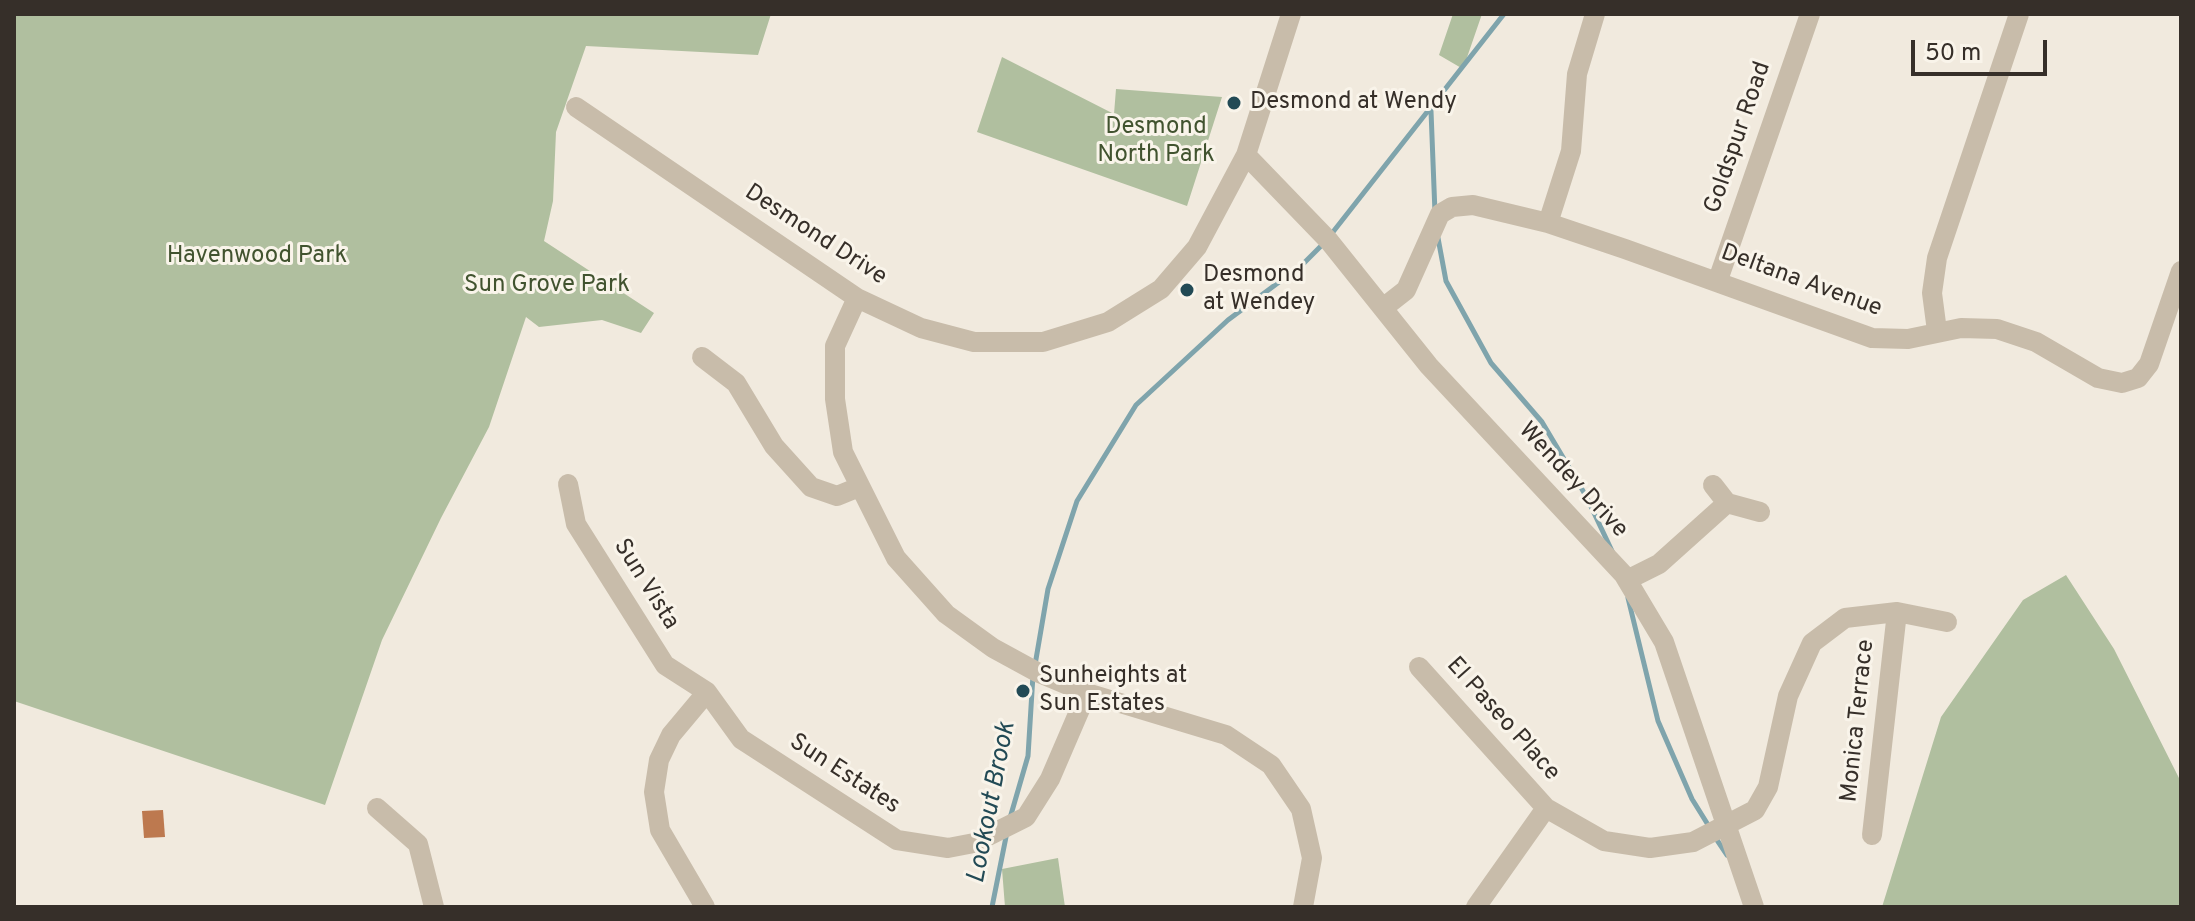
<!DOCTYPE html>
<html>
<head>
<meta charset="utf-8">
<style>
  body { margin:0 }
  #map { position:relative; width:2195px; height:921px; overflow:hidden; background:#f1eade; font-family:Overpass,sans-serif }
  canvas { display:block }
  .frame { position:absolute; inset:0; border:16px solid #362f29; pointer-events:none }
  .scale { position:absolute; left:1911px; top:40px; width:136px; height:36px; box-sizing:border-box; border:4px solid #362f29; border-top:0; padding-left:10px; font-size:24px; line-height:28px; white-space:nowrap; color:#362f29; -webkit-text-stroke:6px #f9f4ea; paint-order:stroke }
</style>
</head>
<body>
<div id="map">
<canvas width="2195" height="921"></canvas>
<div class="frame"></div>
<div class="scale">50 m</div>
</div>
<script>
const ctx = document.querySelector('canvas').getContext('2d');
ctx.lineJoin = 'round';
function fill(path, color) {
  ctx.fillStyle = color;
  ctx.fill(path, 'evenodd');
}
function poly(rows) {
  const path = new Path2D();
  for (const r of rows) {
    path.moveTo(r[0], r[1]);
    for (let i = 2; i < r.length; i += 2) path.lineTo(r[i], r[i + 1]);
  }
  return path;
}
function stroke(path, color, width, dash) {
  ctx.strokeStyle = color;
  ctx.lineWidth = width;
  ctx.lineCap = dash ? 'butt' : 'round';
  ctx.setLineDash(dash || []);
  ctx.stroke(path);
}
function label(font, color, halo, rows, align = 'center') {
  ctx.font = font + ' Overpass,sans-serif';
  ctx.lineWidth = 6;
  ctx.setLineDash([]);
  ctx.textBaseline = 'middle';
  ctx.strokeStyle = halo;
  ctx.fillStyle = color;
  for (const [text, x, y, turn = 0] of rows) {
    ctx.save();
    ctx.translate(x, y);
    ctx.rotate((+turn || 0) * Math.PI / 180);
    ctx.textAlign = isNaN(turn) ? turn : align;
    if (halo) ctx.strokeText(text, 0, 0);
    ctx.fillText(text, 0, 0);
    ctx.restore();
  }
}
fill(poly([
  [14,14,771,14,758,55,586,46,556,132,553,201,544,241,654,313,641,333,602,320,539,327,526,317,489,427,441,518,382,640,325,805,14,701],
  [1453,14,1482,14,1463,69,1439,55],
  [1002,57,1114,114,1116,89,1222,97,1187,206,977,132],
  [2066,575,2114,649,2181,782,2181,907,1882,907,1941,717,2023,600],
  [1058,858,1065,907,1005,907,1002,869]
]), '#b0bf9f');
stroke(poly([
  [1431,111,1435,213],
  [1329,237,1504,14],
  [1438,238,1446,281,1491,363,1542,422,1586,496,1612,551],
  [1628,598,1658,721,1692,799,1710,828],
  [1035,665,1048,589,1077,501,1136,405,1228,320,1302,265,1323,244],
  [1010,818,1028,756,1033,675],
  [1715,837,1727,855],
  [992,907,1007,832]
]), '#7fa4ac', 5);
fill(poly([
  [163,810,165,837,144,838,142,811]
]), '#bd794f');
stroke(poly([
  [576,107,857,298,921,328,974,342,1043,342,1108,322,1161,289,1197,247,1246,155,1291,14],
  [1246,155,1329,241,1429,366,1624,575,1664,642,1754,907],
  [1548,223,1571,151,1577,74,1595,14],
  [1718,280,1810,14],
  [857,298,835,346,835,399,843,452,896,558,946,614,993,648,1037,672,1087,693,1226,735,1271,765,1301,809,1312,858,1303,907],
  [1383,308,1406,290,1440,214,1452,207,1473,205,1548,223,1625,249,1872,338,1908,339,1961,328,1997,329,2036,342,2098,378,2122,383,2138,378,2149,364,2181,271],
  [1937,331,1932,293,1937,258,2019,14],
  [702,357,736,383,774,446,811,487,837,496,859,487],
  [568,484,576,524,665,665,707,692,741,739,897,840,948,848,974,843,1026,817,1050,779,1087,693],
  [1713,485,1727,503,1760,512],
  [1627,580,1659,564,1727,503],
  [1419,667,1546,808,1604,841,1650,848,1693,842,1755,810,1768,787,1788,696,1812,643,1845,618,1897,612,1947,622],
  [377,808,418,844,434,907],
  [1872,835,1897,612],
  [705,907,660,830,654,792,659,760,671,735,707,692],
  [1476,907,1546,808]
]), '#c8bcaa', 20);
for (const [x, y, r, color] of [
  [1234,103,8,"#224a55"],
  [1187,290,8,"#224a55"],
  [1023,691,8,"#224a55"]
]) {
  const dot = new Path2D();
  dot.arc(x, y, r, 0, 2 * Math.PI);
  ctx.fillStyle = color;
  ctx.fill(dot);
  stroke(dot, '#f9f4ea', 3);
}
label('24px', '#362f29', '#f9f4ea', [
  ["Desmond at Wendy",1250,103],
  ["Desmond",1203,276],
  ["at Wendey",1203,304],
  ["Sunheights at",1039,677],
  ["Sun Estates",1039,705]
], 'left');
label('24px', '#41532f', '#f9f4ea', [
  ["Desmond",1156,128],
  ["North Park",1156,156],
  ["Havenwood Park",257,257],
  ["Sun Grove Park",547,286]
]);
label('24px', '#362f29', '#f9f4ea', [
  ["Goldspur Road",1739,138,-71],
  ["Desmond Drive",815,236,33],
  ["Deltana Avenue",1801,282,20],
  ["Wendey Drive",1572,481,47],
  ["Sun Vista",645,585,58],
  ["El Paseo Place",1502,720,48],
  ["Monica Terrace",1859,721,-84],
  ["Sun Estates",844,775,33]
]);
label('italic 26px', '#224a55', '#f9f4ea', [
  ["Lookout Brook",993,803,-79]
]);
</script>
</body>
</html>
